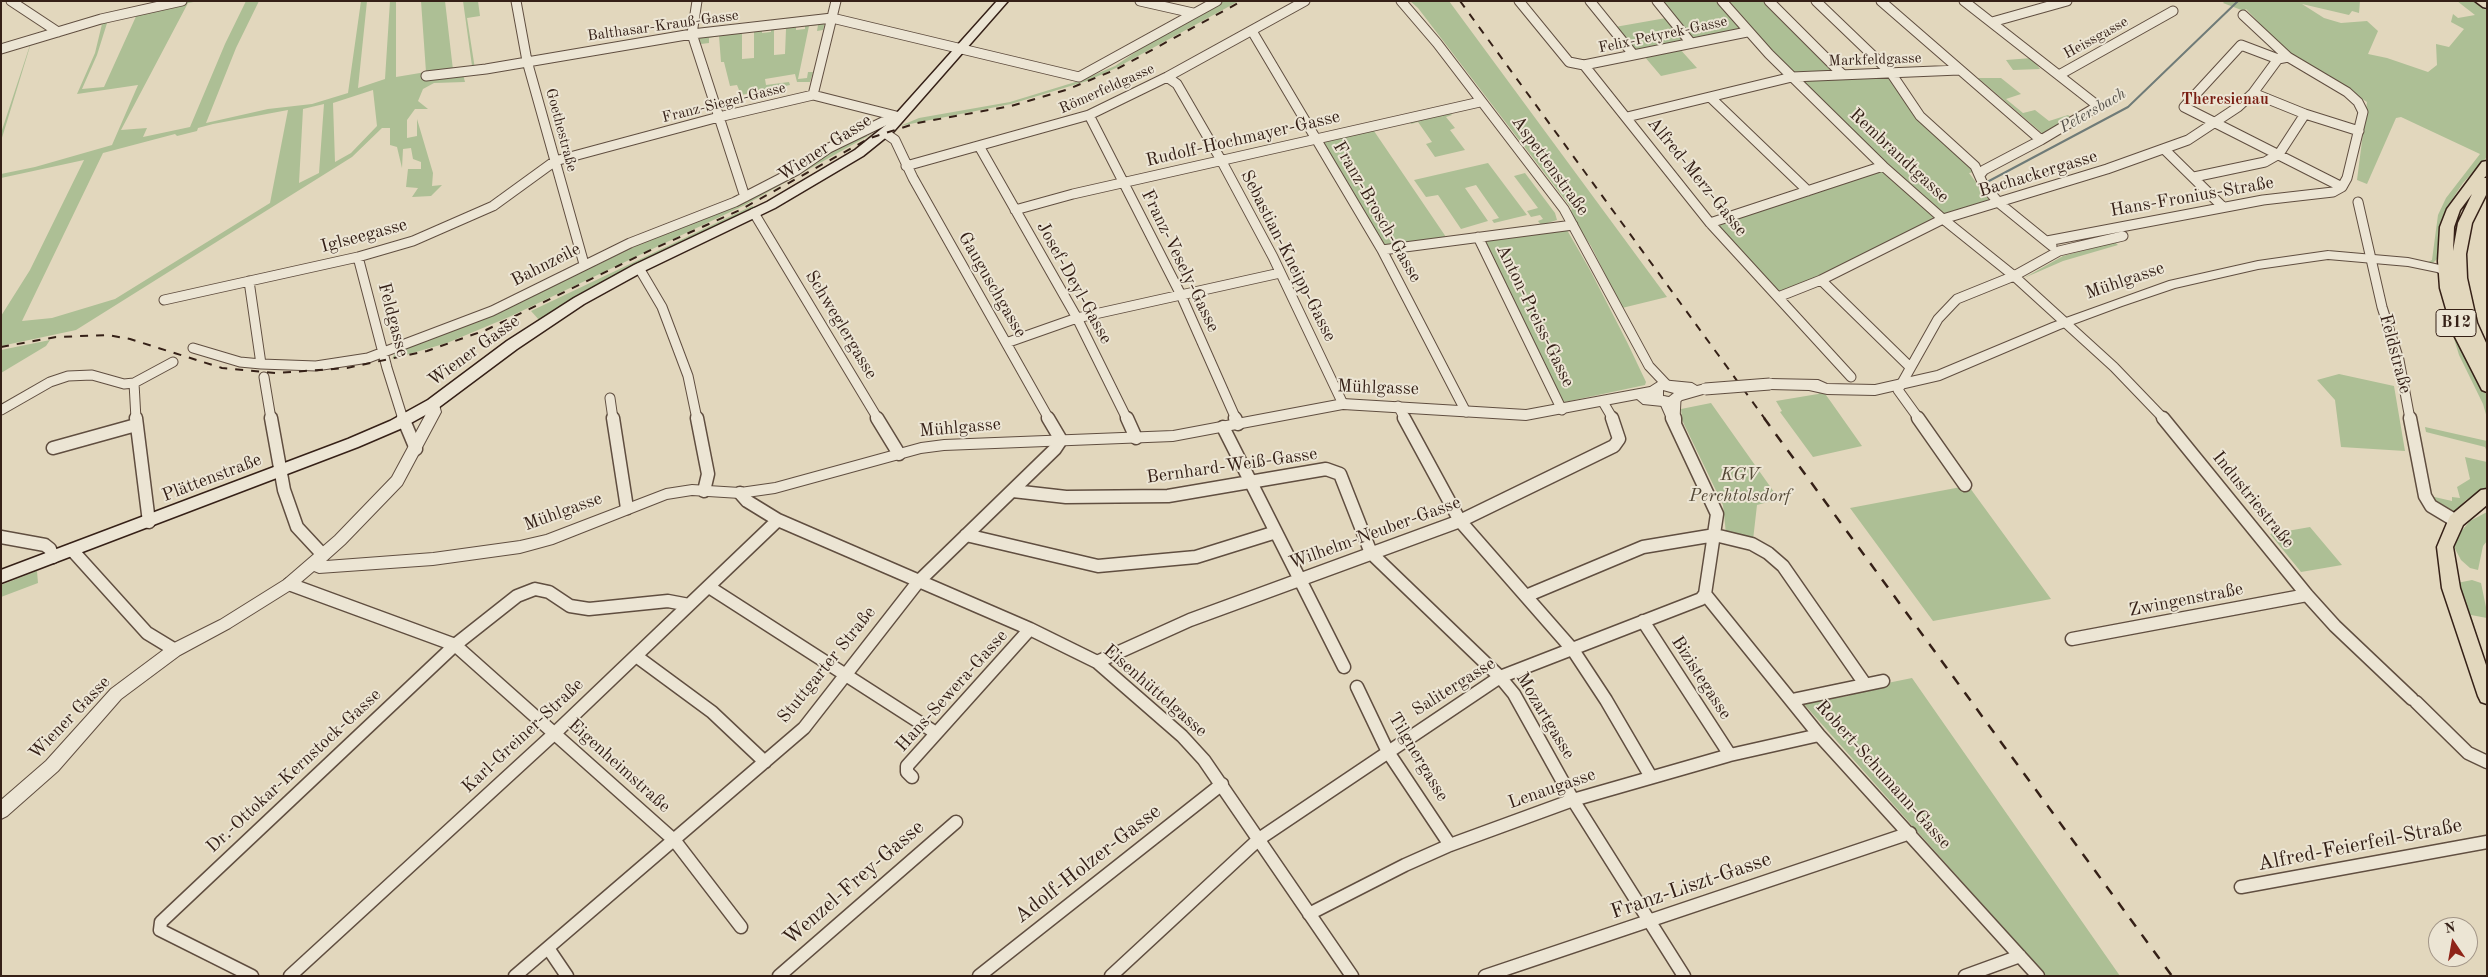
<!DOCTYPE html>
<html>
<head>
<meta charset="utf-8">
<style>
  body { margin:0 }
  #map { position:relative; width:2488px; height:977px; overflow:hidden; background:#e2d7bd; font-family:"Old Standard TT",serif }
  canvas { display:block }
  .frame { position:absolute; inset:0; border:2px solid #352017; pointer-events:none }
  .north { position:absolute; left:2428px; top:917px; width:50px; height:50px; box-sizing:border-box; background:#ece5d4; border:1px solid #a39688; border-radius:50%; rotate:348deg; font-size:14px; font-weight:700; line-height:20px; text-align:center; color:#352017 }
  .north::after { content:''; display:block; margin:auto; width:18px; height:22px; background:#8f2418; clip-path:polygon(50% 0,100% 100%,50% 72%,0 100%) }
</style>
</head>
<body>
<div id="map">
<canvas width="2488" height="977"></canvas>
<div class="frame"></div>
<div class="north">N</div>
</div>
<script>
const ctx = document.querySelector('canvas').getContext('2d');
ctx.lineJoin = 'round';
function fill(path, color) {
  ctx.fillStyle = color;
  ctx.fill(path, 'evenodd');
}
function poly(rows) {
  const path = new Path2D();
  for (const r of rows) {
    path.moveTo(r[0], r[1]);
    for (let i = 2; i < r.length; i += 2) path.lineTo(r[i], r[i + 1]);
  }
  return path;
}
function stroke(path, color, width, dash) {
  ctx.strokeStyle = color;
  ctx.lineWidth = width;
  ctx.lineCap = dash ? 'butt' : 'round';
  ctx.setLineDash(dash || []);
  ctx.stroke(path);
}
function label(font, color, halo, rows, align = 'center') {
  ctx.font = font + ' "Old Standard TT",serif';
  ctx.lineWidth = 4;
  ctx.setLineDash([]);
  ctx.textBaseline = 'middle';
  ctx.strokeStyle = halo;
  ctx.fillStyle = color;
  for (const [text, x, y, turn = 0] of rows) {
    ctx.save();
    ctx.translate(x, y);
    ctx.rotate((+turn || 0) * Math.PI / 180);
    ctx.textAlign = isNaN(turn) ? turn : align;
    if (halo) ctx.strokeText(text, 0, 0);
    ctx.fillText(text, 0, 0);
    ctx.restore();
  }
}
fill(poly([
  [191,1,199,1,188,3,121,130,147,128,143,137,190,127,225,44,246,1,259,1,236,48,206,123,268,109,312,104,348,93,361,1,367,1,358,88,385,79,390,1,396,1,396,77,426,72,421,1,445,1,453,70,472,66,463,1,478,1,480,16,467,18,475,69,463,74,465,82,434,83,423,89,418,101,428,109,415,109,407,120,407,138,417,136,417,119,433,173,432,186,442,185,431,196,412,197,418,188,406,187,408,169,421,169,421,162,413,159,411,148,403,149,402,168,397,147,390,145,390,128,382,128,352,157,76,330,1,346,1,316,30,270,84,160,1,178,1,174,35,167,112,145,138,85,77,94,95,53,102,24,91,25,31,43,1,141,1,133,31,42,108,20,97,55,82,89,104,87,138,12],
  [373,90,377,126,351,153,335,162,333,103],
  [324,104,319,173,299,183,303,109],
  [288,110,270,203,115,299,52,318,22,321,103,153,175,134,177,136,197,131,198,128,213,124],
  [1222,1,1239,1,1116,68,1087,81,1011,104,900,126,919,118,1010,102,1082,80,1115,66,1169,29],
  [1410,1,1449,1,1667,297,1622,308,1591,246,1572,218,1574,217,1570,212,1572,209,1418,8],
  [1660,1,1717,1,1739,27,1738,30,1692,40],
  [1726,1,1765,1,1835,72,1793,73],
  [2225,1,2360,1,2359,13,2352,11,2349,15,2302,4,2324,18,2341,23,2367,21,2378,31,2368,54,2387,58,2428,72,2437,65,2436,44,2449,47,2464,29,2451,22,2453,14,2458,18,2475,15,2457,1,2473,1,2487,11,2487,157,2463,183,2447,207,2441,223,2437,259,2433,263,2428,262,2432,260,2438,215,2446,198,2480,154,2401,117,2396,118,2367,184,2357,180,2367,102,2284,49,2246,9,2244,11,2223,3],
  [1666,18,1686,40,1638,52,1633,50,1615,27],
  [825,22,823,30,817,31,818,25,809,26,798,79,807,78,808,72,813,72,810,82,797,82,795,74,765,79,766,85,789,82,790,85,741,95,737,85,730,86,724,62,721,62,719,36,709,38,709,43,701,44,698,37,752,30,752,32,742,33,742,59,754,58,754,30,762,29,762,33,771,32,771,28,774,28,774,55,785,54,786,29,776,29,776,27,796,25,796,30,805,29,805,24],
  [1679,48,1697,68,1661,76,1644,56],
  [2032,58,2040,69,2013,70,2006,60],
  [1886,75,1973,169,1974,172,1969,173,1991,202,1943,216,1799,79],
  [1978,78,2001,78,2021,94,2006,99,2023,113,2035,110,2049,121,2068,115,2072,118,2043,134],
  [1449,111,1452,115,1446,117,1455,128,1450,130,1465,150,1435,157,1426,144,1432,142,1418,122,1411,124,1409,120],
  [1370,129,1374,131,1446,237,1384,245,1321,141],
  [877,131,745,205,509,317,447,343,392,359,396,351,599,264,864,134,867,136],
  [1488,163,1527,215,1494,223,1492,220,1499,218,1476,185,1465,188,1488,221,1461,229,1438,195,1426,197,1414,180],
  [1879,171,1884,172,1932,215,1934,220,1782,293,1775,291,1718,227,1719,223],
  [1525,173,1555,213,1557,220,1541,225,1538,221,1543,219,1540,215,1531,217,1527,211,1538,208,1514,176],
  [752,206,756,208,540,321,531,311],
  [1567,230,1590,270,1627,342,1646,382,1645,385,1565,402,1561,400,1484,243,1487,240],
  [2115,242,2118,245,2063,261,2024,278,2063,256],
  [2448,319,2451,319,2474,374,2487,396,2487,418,2483,404,2459,355],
  [50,340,46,346,1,373,1,350],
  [2339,374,2394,386,2405,451,2341,447,2335,400,2317,380],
  [1823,391,1831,402,1862,446,1813,457,1780,412,1782,411,1776,401,1818,394],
  [1711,403,1779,499,1757,505,1753,540,1726,534,1723,505,1682,420,1681,409],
  [2425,427,2487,441,2487,452,2485,447,2426,432],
  [2465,457,2487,462,2487,488,2466,500,2454,513,2434,503,2430,496,2452,501,2452,497,2460,498,2457,487,2470,479],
  [1961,487,1970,488,2051,599,1933,621,1850,508],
  [2487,512,2487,541,2483,546,2478,570,2470,568,2461,560,2454,547,2458,535,2470,521],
  [2310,527,2342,565,2301,572,2270,534],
  [37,571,38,583,1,597,1,585],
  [2472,580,2481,583,2487,612,2487,618,2471,615,2484,658,2480,655,2457,583],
  [1912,678,2120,976,2046,976,1803,703,1848,696,1868,687]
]), '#adbf95');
stroke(poly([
  [1989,181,2128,107,2238,1]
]), '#6f7b78', 2);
const minorFar1 = poly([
  [11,1,58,32],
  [516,1,527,61,584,264],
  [697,1,692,34,745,197],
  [1140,1,1193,13],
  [1401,1,1437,43,1564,209,1649,366,1666,384],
  [1519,1,1569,62,1584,65,1710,223,1851,377],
  [1590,1,1633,54],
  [1657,1,1691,43],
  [1722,1,1769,54,1883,166,1943,219,2014,276,2114,367,2164,419],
  [1769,1,1843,75],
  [1816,1,1891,73,1920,116,1975,166,1983,184,1999,203,2052,246],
  [1881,1,2041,140,1984,170,1980,175],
  [1964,1,2098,106,2041,140],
  [1992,22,2067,1],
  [1252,31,1382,250,1466,412],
  [1,49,101,19,182,1],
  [2278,59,2241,45,2184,107,2342,187],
  [1584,65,1747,32],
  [2059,75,2173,11],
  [426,76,486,69,692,34,832,18,1079,77,1217,1],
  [1167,77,1177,84,1221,160,1273,257,1343,404],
  [2253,93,2305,114,2359,131],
  [813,95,836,1],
  [1710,97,1808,191],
  [1089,115,1181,295,1236,419],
  [1627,117,1792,77,1959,70],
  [885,133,895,140,913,178,1049,419],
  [979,146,1077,318,1127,419],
  [2164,149,2223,207],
  [906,166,1089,115,1167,77,1305,1],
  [2194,177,2265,162,2279,154,2305,114],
  [2358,202,2382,307,2399,360,2410,419],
  [1015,210,1073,194,1480,102],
  [754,213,878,419],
  [1710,223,1883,166],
  [1478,237,1562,410],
  [2047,241,2263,200,2333,192,2342,187,2347,178,2363,112,2358,102,2347,92,2288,57,2243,15],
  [1382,250,1573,225],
  [358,257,387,368,403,419],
  [639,268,662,307,688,376,697,419],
  [1821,280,1910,367],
  [249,281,261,364],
  [1778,297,1821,280,1943,219,2107,169,2188,140,2238,107,2253,93,2278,59,2288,57],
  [164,300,358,257,413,241,493,206,555,161,719,117,813,95,900,117],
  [1006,343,1077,318,1280,273],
  [193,348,240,362,261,364,316,366,368,358,492,311,630,243,735,202,797,170,829,148,895,116],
  [264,377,271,419],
  [610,398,613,419],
  [1664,401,1672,419],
  [1603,402,1613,419],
  [1398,406,1405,419],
  [1,410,50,382,68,376,92,375,124,384,134,383],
  [136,419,134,383,173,362],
  [1675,419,1676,400],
  [1919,419,1898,390,1938,319,1957,299,2014,276,2059,251,2123,236]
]);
const minor = poly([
  [136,418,149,522],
  [271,418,284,490,297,527,323,555],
  [403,418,416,449],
  [613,418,627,508],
  [697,418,708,474,704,491],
  [877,418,899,454],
  [1127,418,1136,438],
  [1235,418,1238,424],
  [1404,418,1460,521,1573,650,1606,700,1651,777],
  [1918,418,1965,485],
  [2163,418,2307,595,2335,626,2412,699],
  [2410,418,2425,496,2431,506,2456,521],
  [1675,423,1675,418],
  [1223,427,1344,667],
  [53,448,136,425],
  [1013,491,1066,497,1168,496,1326,469,1340,474,1371,553,1500,677,1514,694,1573,800,1684,976],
  [740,493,747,501,778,520,1030,629,1097,662,1182,736,1204,760,1352,976],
  [966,535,1098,566,1196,557,1276,532],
  [1,537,45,545,50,549,53,557],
  [72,550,147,633,175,650],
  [289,584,455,645,675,841,741,927],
  [709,587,936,733],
  [1705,594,1819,735,2038,976],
  [1526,596,1643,547,1715,535,1752,544,1768,553,1783,566,1865,684],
  [1643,621,1730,755],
  [2072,639,2307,595],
  [636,656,712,712,765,762],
  [1097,662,1190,620,1460,521,1614,446,1619,439,1612,418],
  [1357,687,1388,752,1450,845],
  [1792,700,1883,681],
  [2416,702,2468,753,2487,762],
  [912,777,907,772,907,766,1030,629],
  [2241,887,2487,842],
  [1309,914,1405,865,1450,845,1573,800,1730,755,1819,735],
  [548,948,567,976],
  [252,976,160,930,161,922,455,645,517,596,535,589,549,592,570,606,589,609,668,601,689,605],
  [290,976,555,733,778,520],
  [515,976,804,728,918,582,1055,449,1061,440,1048,418],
  [779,976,956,822],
  [979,976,1222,784],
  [1111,976,1259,839,1500,677,1701,599,1705,594,1717,514,1672,418],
  [1485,976,1910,833],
  [1965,976,2020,956]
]);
const tertiary = poly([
  [2328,251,2408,258,2444,266,2460,276,2454,280,2437,272,2408,266,2328,259,2258,269,2175,288,2122,306,2060,329,1940,380,1875,395,1827,394,1809,390,1770,389,1764,384,1770,379,1818,380,1827,384,1875,385,1937,371,2052,323,2169,281,2258,261,2328,251],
  [1661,380,1692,383,1697,386,1705,384,1711,389,1710,392,1682,400,1672,407,1643,404,1637,399,1526,420,1343,409,1173,441,944,450,921,453,775,493,740,498,692,495,667,499,553,544,520,553,433,565,319,573,314,571,294,588,230,628,180,655,121,699,58,771,7,816,1,819,1,800,46,761,111,689,170,645,220,620,284,580,335,536,392,477,427,412,426,404,433,399,438,401,441,412,402,485,345,544,326,561,433,553,520,541,546,535,666,489,692,485,740,488,775,483,921,443,944,440,1173,431,1343,399,1526,410,1650,387,1661,380],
  [1663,390,1674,393,1669,397,1663,396,1663,390]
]);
const secondary = poly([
  [997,1,1008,1,894,131,863,156,775,208,644,271,584,304,517,349,438,408,400,429,358,447,1,583,1,570,348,439,390,421,428,400,507,341,574,298,634,265,767,202,855,150,886,125,997,1]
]);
const primary = poly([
  [2475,1,2487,1,2487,8,2483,7,2475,1],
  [2487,161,2487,175,2484,178,2487,178,2487,193,2472,223,2466,254,2467,278,2477,323,2487,345,2487,392,2482,390,2453,333,2440,288,2438,261,2440,227,2447,209,2482,162,2487,161],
  [2472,194,2458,223,2453,251,2454,227,2460,210,2472,194],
  [2487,489,2487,505,2463,525,2453,547,2460,588,2487,668,2487,704,2481,702,2478,696,2442,588,2437,547,2450,516,2481,490,2487,489]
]);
stroke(minorFar1, '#604e40', 11);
stroke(minor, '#604e40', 15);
stroke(tertiary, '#604e40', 2);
stroke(secondary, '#352017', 3);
stroke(primary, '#352017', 3);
stroke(minorFar1, '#ece5d4', 9);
stroke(minor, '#ece5d4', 12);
fill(tertiary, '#ece5d4');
fill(secondary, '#ece5d4');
fill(primary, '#e2d7bd');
stroke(poly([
  [1460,1,1765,419],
  [1,347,56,337,108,335,130,339,222,368,276,373,347,368,427,351,486,330,653,249,740,210,870,138,917,123,1011,106,1066,90,1117,69,1242,1]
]), '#352017', 2, [8, 8]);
stroke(poly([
  [1764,418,2172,976]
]), '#352017', 2.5, [10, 10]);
const tertiaryBridge = poly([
  [1705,389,1770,384]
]);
stroke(tertiaryBridge, '#604e40', 13, []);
stroke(tertiaryBridge, '#ece5d4', 11);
label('15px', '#352017', '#ece5d4', [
  ["Balthasar-Krauß-Gasse",663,26,-8],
  ["Felix-Petyrek-Gasse",1663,35,-12],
  ["Heissgasse",2096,38,-29],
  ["Markfeldgasse",1875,60,-2],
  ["Römerfeldgasse",1107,89,-24],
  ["Franz-Siegel-Gasse",724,103,-14],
  ["Goethestraße",561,130,75]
]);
label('bold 16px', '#7a1f14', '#ece5d4', [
  ["Theresienau",2225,100]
]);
label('italic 16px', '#524e47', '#ece5d4', [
  ["Petersbach",2093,111,-30]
]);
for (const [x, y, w] of [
  [2456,323,40]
]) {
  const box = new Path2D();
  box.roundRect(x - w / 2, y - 13.5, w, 27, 4);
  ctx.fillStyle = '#ece5d4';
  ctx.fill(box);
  stroke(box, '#352017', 1);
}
label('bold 16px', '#352017', null, [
  ["B12",2456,323]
]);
label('18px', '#352017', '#ece5d4', [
  ["Rudolf-Hochmayer-Gasse",1243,139,-13],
  ["Wiener Gasse",825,148,-33],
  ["Rembrandtgasse",1899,156,43],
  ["Aspettenstraße",1550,166,54],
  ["Bachackergasse",2038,174,-17],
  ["Alfred-Merz-Gasse",1697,177,51],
  ["Hans-Fronius-Straße",2192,197,-10],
  ["Franz-Brosch-Gasse",1377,212,60],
  ["Iglseegasse",364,236,-15],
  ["Sebastian-Kneipp-Gasse",1288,256,63],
  ["Franz-Vesely-Gasse",1180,261,64],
  ["Bahnzeile",546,265,-27],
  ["Mühlgasse",2125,281,-19],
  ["Josef-Deyl-Gasse",1074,283,61],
  ["Gauguschgasse",992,285,60],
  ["Anton-Preiss-Gasse",1535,316,64],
  ["Feldgasse",393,320,75],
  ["Schweglergasse",841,325,59],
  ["Wiener Gasse",474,351,-36],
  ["Feldstraße",2395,354,75],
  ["Mühlgasse",1378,388,2],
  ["Mühlgasse",960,428,-5],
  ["Bernhard-Weiß-Gasse",1232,466,-8],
  ["Plättenstraße",212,478,-21],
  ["Industriestraße",2253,500,51],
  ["Mühlgasse",563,512,-20],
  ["Wilhelm-Neuber-Gasse",1375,533,-20],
  ["Zwingenstraße",2186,600,-11],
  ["Stuttgarter Straße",827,665,-51],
  ["Bizistegasse",1701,678,57],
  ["Salitergasse",1454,687,-32],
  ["Hans-Sewera-Gasse",952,691,-48],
  ["Eisenhüttelgasse",1155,691,41],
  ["Mozartgasse",1545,716,59],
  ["Wiener Gasse",70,718,-46],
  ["Karl-Greiner-Straße",523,736,-43],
  ["Tilgnergasse",1418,757,59],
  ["Eigenheimstraße",619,766,42],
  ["Dr.-Ottokar-Kernstock-Gasse",294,771,-43],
  ["Robert-Schumann-Gasse",1883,775,48],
  ["Lenaugasse",1552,789,-19]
]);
label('italic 18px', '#534836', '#ece5d4', [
  ["KGV",1740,475],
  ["Perchtolsdorf",1740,496]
]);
label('21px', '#352017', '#ece5d4', [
  ["Alfred-Feierfeil-Straße",2360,845,-11],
  ["Adolf-Holzer-Gasse",1088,864,-38],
  ["Wenzel-Frey-Gasse",854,883,-41],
  ["Franz-Liszt-Gasse",1691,886,-19]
]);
</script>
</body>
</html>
